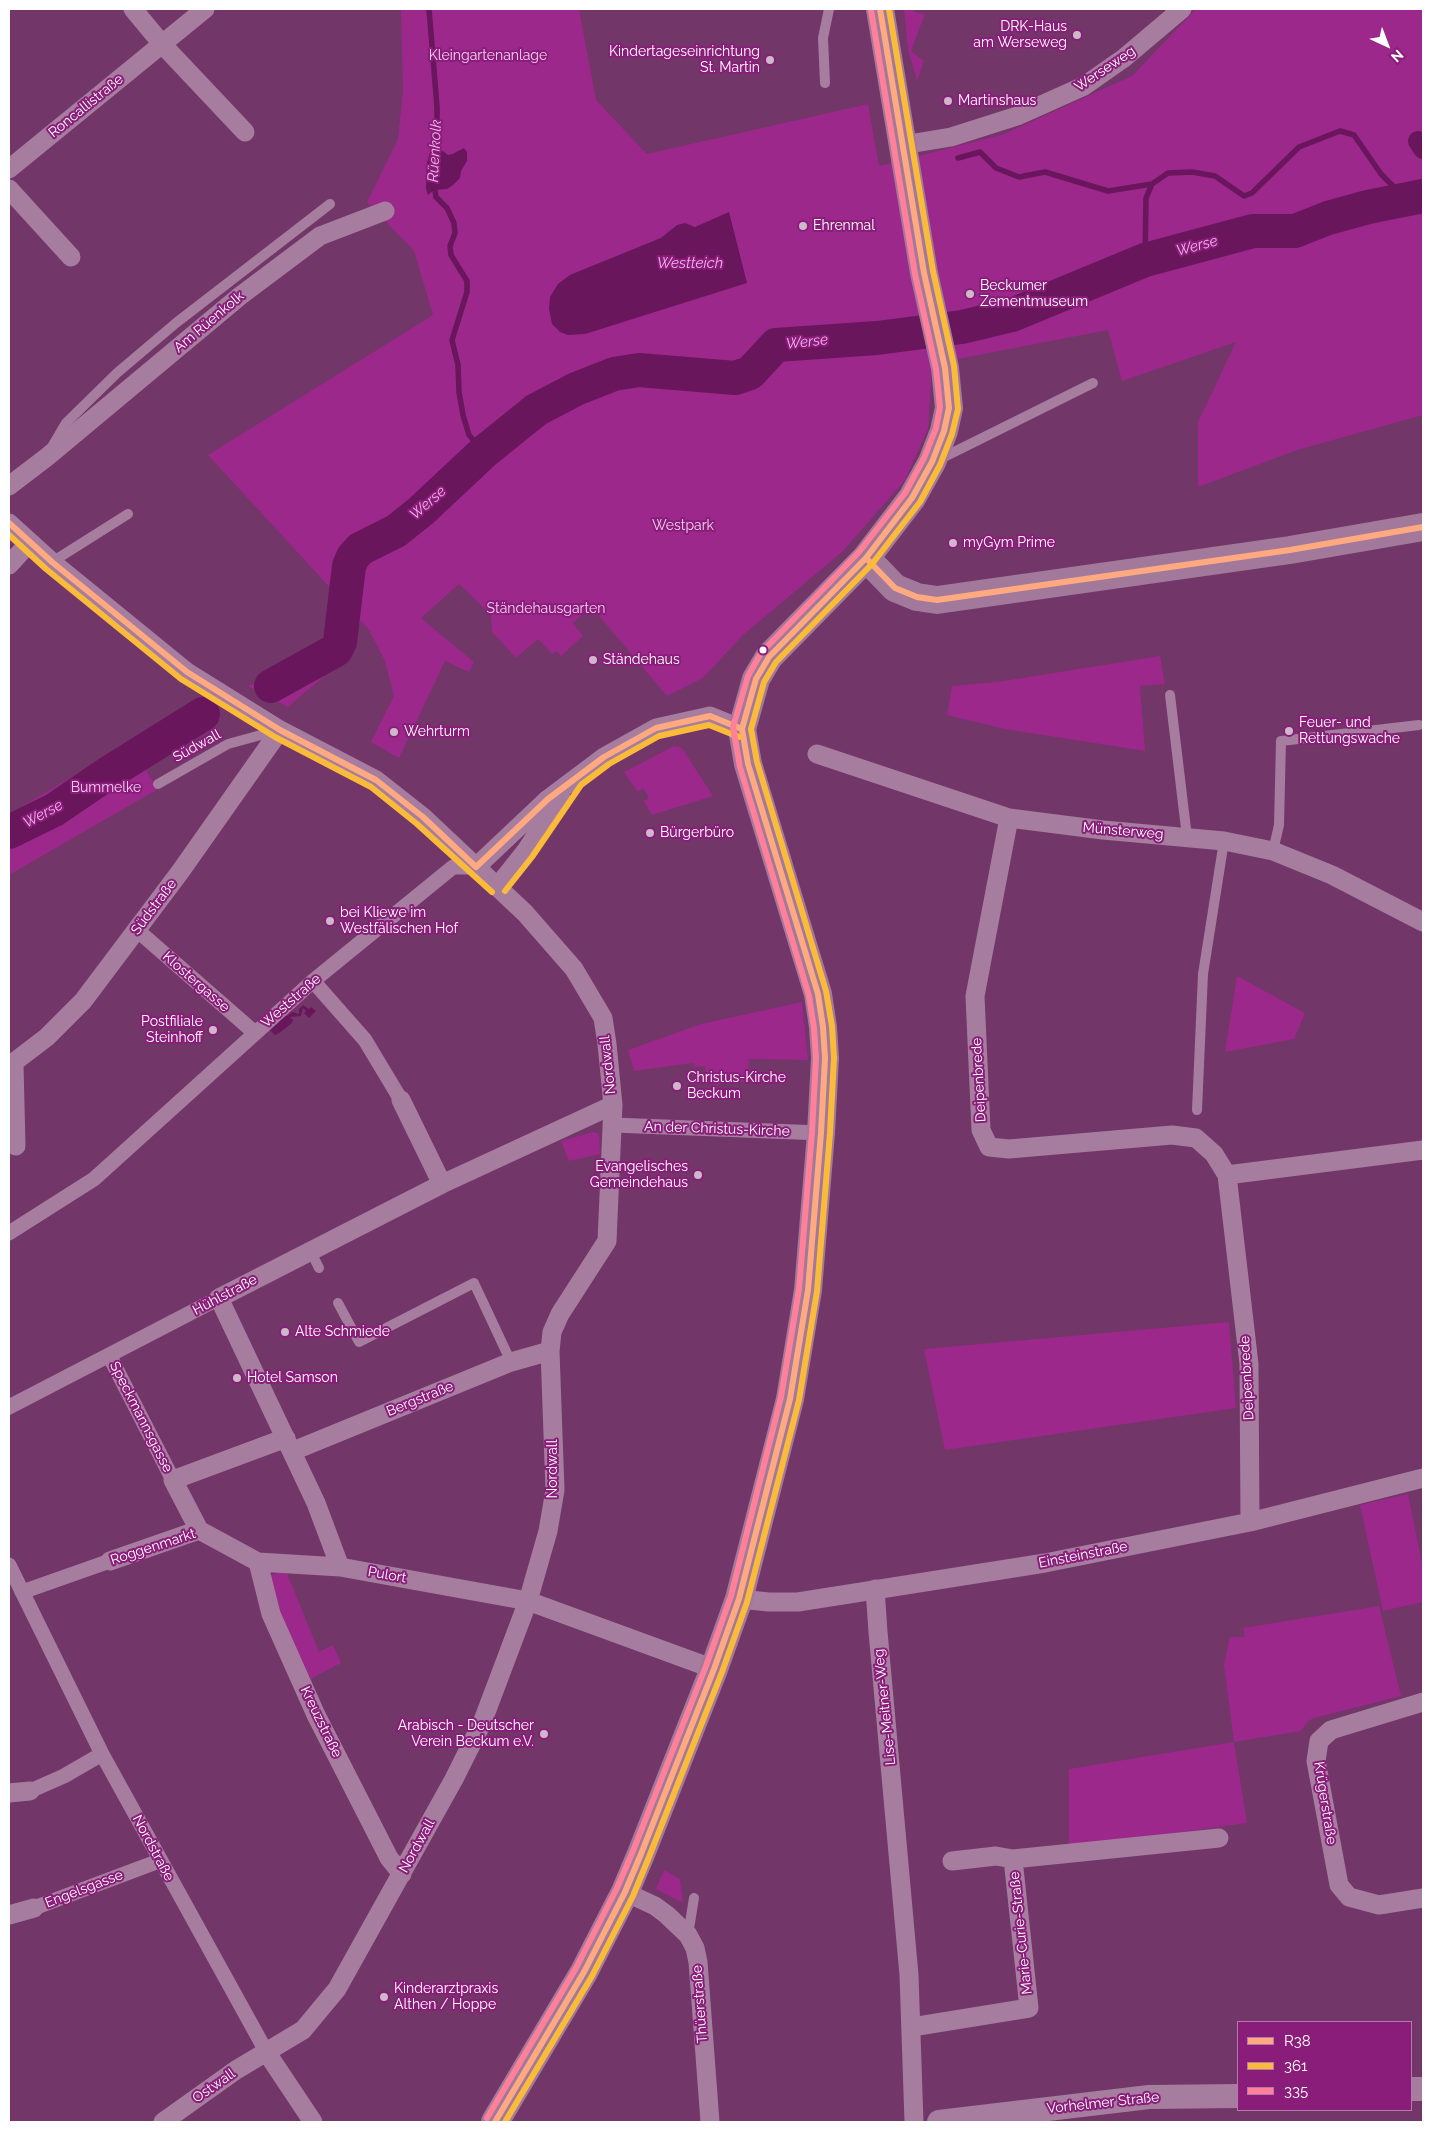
<!DOCTYPE html>
<html>
<head>
<meta charset="utf-8">
<style>
  body { margin:0 }
  #map { position:relative; width:1432px; height:2131px; overflow:hidden; background:#723668; font-family:Raleway,sans-serif }
  canvas { display:block }
  .frame { position:absolute; inset:0; border:10px solid #fff; pointer-events:none }
  .legend { position:absolute; left:1237px; top:2021px; width:175px; height:90px; box-sizing:border-box; background:#8a1d7a; border:1px solid #b977af; margin:0; padding:6px 9px; list-style:none; font-size:15px; color:#fff }
  .legend li { display:flex; align-items:center; gap:10px; height:25px }
  .legend b { width:25px; border:1px solid #b977af }
  .north { position:absolute; left:1362px; top:20px; width:50px; height:50px; -webkit-text-stroke:4px #8a1d7a; paint-order:stroke; rotate:137deg; font-size:14px; font-weight:700; line-height:20px; text-align:center; color:#fff }
  .north::after { content:''; display:block; margin:auto; width:18px; height:22px; background:#fff; clip-path:polygon(50% 0,100% 100%,50% 72%,0 100%) }
</style>
</head>
<body>
<div id="map">
<canvas width="1432" height="2131"></canvas>
<div class="frame"></div>
<ul class="legend">
<li><b style="height:6px;background:#ffa980"></b>R38</li>
<li><b style="height:6px;background:#fbbb3a"></b>361</li>
<li><b style="height:6px;background:#ff8098"></b>335</li>
</ul>
<div class="north">N</div>
</div>
<script>
const ctx = document.querySelector('canvas').getContext('2d');
ctx.lineJoin = 'round';
function fill(path, color) {
  ctx.fillStyle = color;
  ctx.fill(path, 'evenodd');
}
function poly(rows) {
  const path = new Path2D();
  for (const r of rows) {
    path.moveTo(r[0], r[1]);
    for (let i = 2; i < r.length; i += 2) path.lineTo(r[i], r[i + 1]);
  }
  return path;
}
function stroke(path, color, width, dash) {
  ctx.strokeStyle = color;
  ctx.lineWidth = width;
  ctx.lineCap = dash ? 'butt' : 'round';
  ctx.setLineDash(dash || []);
  ctx.stroke(path);
}
function label(font, color, halo, rows, align = 'center') {
  ctx.font = font + ' Raleway,sans-serif';
  ctx.lineWidth = 4;
  ctx.setLineDash([]);
  ctx.textBaseline = 'middle';
  ctx.strokeStyle = halo;
  ctx.fillStyle = color;
  for (const [text, x, y, turn = 0] of rows) {
    ctx.save();
    ctx.translate(x, y);
    ctx.rotate((+turn || 0) * Math.PI / 180);
    ctx.textAlign = isNaN(turn) ? turn : align;
    if (halo) ctx.strokeText(text, 0, 0);
    ctx.fillText(text, 0, 0);
    ctx.restore();
  }
}
fill(poly([
  [401,9,579,9,596,100,647,154,868,104,879,166,1004,134,1132,76,1196,9,1423,9,1423,415,1297,450,1198,487,1198,422,1236,342,1122,381,1108,330,932,364,928,429,905,480,843,551,743,635,703,678,667,696,589,604,589,609,573,623,583,636,561,656,557,651,552,654,538,639,516,658,492,632,491,615,459,584,421,618,474,662,469,672,445,661,399,758,371,742,394,696,385,661,369,630,361,621,350,646,337,665,288,707,248,686,273,676,330,646,337,634,337,625,332,610,334,592,208,455,433,315,414,251,367,202,398,139,403,91],
  [459,150,467,161,447,189,426,189,427,180,448,155,453,154],
  [695,227,674,305,585,334,550,297,558,284,570,275,661,238,672,230],
  [904,9,913,9,914,12,925,14,911,51,924,61,917,81,908,49],
  [1160,656,1165,684,1140,686,1145,751,1005,729,947,715,952,686,997,682],
  [197,703,221,718,143,766,158,789,9,875,9,814],
  [674,746,682,748,713,796,652,815,644,801,649,798,643,788,638,792,624,772],
  [1237,976,1305,1013,1294,1039,1225,1052],
  [802,1002,808,1060,749,1059,748,1081,713,1085,712,1077,706,1072,705,1066,694,1067,693,1063,634,1071,628,1050,701,1024],
  [593,1132,599,1134,600,1154,569,1161,561,1141],
  [1229,1322,1236,1408,945,1450,924,1349],
  [1408,1494,1423,1568,1423,1602,1383,1611,1360,1505],
  [286,1571,319,1652,333,1645,341,1663,310,1679,286,1631,267,1576],
  [1379,1606,1401,1696,1314,1718,1308,1721,1301,1731,1234,1742,1247,1823,1069,1848,1069,1769,1234,1742,1224,1665,1230,1637,1245,1637,1243,1628],
  [664,1870,680,1879,683,1903,656,1889]
]), '#9c288c');
fill(poly([
  [464,148,467,152,467,161,461,171,460,178,453,185,447,189,434,190,428,195,426,189,427,163,430,152,443,151,448,155,453,154],
  [729,212,747,283,585,334,568,335,560,332,552,324,549,309,550,297,558,284,570,275,661,238,677,225,685,223,695,227],
  [303,1005,309,1009,311,1007,316,1011,309,1018,304,1013,306,1011,303,1008,301,1016,290,1017,293,1020,292,1023,279,1033,275,1035,270,1030,285,1014,287,1016,292,1012,299,1014,299,1009]
]), '#6a165c');
stroke(poly([
  [429,9,437,107,437,158],
  [958,158,980,152,996,168,1019,177,1045,172,1108,191,1152,184],
  [434,184,436,197,447,208,454,223,455,233,450,246,451,255,467,281,467,292,452,340,458,365,459,392,463,415,469,435,484,452],
  [1145,260,1146,198,1152,184,1168,173,1192,172,1215,176,1244,196,1252,193,1299,147,1340,131,1354,135,1381,174,1407,200]
]), '#6a165c', 5.5);
stroke(poly([
  [1418,141,1423,149]
]), '#6a165c', 20);
stroke(poly([
  [271,686,336,650,340,642,349,566,353,557,360,549,396,531,421,511,484,452,536,410,576,389,614,374,639,370,735,378,750,373,776,345,877,338,962,327,1012,315,1145,260,1253,231,1295,231,1328,218,1368,207,1423,196],
  [9,832,54,810,107,774,203,714]
]), '#6a165c', 34);
stroke(poly([
  [825,83,823,38,829,9],
  [53,445,66,423,117,373,176,323,330,204],
  [938,460,1093,383],
  [52,562,128,514],
  [1170,695,1187,837],
  [158,784,228,744,279,730],
  [1273,851,1279,825,1281,741,1419,725],
  [1197,1110,1203,974,1224,841],
  [310,1250,319,1268],
  [338,1303,359,1342,474,1283,511,1362],
  [688,1935,694,1898]
]), '#a67d9f', 10);
stroke(poly([
  [137,930,255,1033],
  [313,981,365,1040,401,1100],
  [613,1125,821,1133],
  [9,1233,94,1179,313,981,453,867,476,867],
  [109,1355,173,1480],
  [9,1407,219,1298],
  [9,1565,102,1754,267,2053],
  [22,1592,110,1561],
  [30,1791,64,1776,102,1754],
  [34,1908,159,1861]
]), '#a67d9f', 15);
stroke(poly([
  [133,9,162,44,245,132],
  [903,145,951,137,1017,116,1084,86,1124,58,1182,9],
  [9,169,205,9],
  [9,189,71,257],
  [9,486,47,457,240,296,320,236,385,211],
  [9,523,52,562,187,672,280,730,376,780,423,817,525,913,574,969,603,1018,607,1044,613,1105,607,1241,560,1314,552,1332,550,1351,555,1490,548,1531,528,1601,482,1723,454,1779,337,1989,303,2030,236,2070,163,2122],
  [9,565,30,542],
  [817,754,1009,818,1103,830,1224,841,1273,851,1332,875,1423,922],
  [1009,818,975,996,981,1130,989,1147,1009,1149,1172,1135,1196,1138,1214,1154,1227,1175,1249,1364,1250,1522],
  [476,867,548,799,604,757,656,728,710,716,742,729],
  [498,886,525,852,561,798],
  [14,1064,16,1146],
  [9,1066,47,1037,83,1001,180,872,280,730],
  [401,1100,442,1184],
  [1227,1175,1423,1150],
  [293,1451,511,1362,550,1351],
  [199,1530,173,1480,286,1438],
  [110,1561,199,1530,258,1562,340,1567,528,1601,714,1669],
  [258,1562,271,1614,316,1715,389,1858,402,1874],
  [340,1567,316,1503,219,1298,442,1184,613,1105],
  [875,1589,878,1632,909,1975,914,2122],
  [739,1599,769,1602,798,1602,1045,1563,1250,1522,1423,1478],
  [1423,1702,1331,1730,1319,1741,1316,1761,1339,1885,1349,1897,1379,1905,1423,1898],
  [9,1793,30,1791],
  [952,1861,996,1856,1013,1859,1219,1838],
  [625,1892,655,1906,667,1915,688,1935,695,1948,698,1962,710,2122],
  [9,1915,34,1908],
  [912,2027,1029,2008,1013,1859],
  [267,2053,313,2122]
]), '#a67d9f', 19);
stroke(poly([
  [1411,2089,1423,2089],
  [939,2122,1149,2097,1238,2096]
]), '#a67d9f', 24);
stroke(poly([
  [866,558,895,588,917,597,937,600,1290,550,1423,527],
  [495,2122,584,1972,625,1892,641,1854,714,1669,739,1599,790,1399,808,1290,821,1133,825,1058,823,1027,818,994,748,764,742,729,756,679,769,657,866,558,912,498,932,462,944,431,949,408,945,368,924,273,880,9]
]), '#a2799b', 28);
stroke(poly([
  [9,523,52,562,187,672,280,730,376,780,423,817,476,867,548,799,604,757,656,728,710,716,742,729],
  [866,558,895,588,917,597,937,600,1290,550,1423,527],
  [495,2122,584,1972,625,1892,641,1854,714,1669,739,1599,790,1399,808,1290,821,1133,825,1058,823,1027,818,994,748,764,742,729,756,679,769,657,866,558,912,498,932,462,944,431,949,408,945,368,924,273,880,9]
]), '#ffa980', 6);
stroke(poly([
  [9,535,46,569,181,679,275,737,371,787,417,824,492,892],
  [505,891,532,857,581,785,609,764,659,736,709,725,739,737],
  [505,2122,592,1976,633,1896,649,1857,722,1672,747,1602,799,1400,817,1291,830,1133,834,1058,832,1026,826,991,757,762,751,729,764,682,776,662,872,564,920,502,940,465,952,434,958,409,954,366,933,271,889,9]
]), '#fbbb3a', 6);
stroke(poly([
  [487,2118,576,1968,617,1888,633,1851,706,1666,731,1596,781,1397,799,1289,812,1132,816,1058,814,1028,809,996,740,767,733,727,748,676,761,653,859,552,905,493,924,458,936,428,940,407,936,369,915,274,871,10]
]), '#ff8098', 6);
for (const [x, y, r, color] of [
  [1077,35,5,"#ceb9ca"],
  [770,60,5,"#ceb9ca"],
  [948,101,5,"#ceb9ca"],
  [803,226,5,"#ceb9ca"],
  [970,294,5,"#ceb9ca"],
  [953,543,5,"#ceb9ca"],
  [763,650,4.5,"#fff"],
  [593,660,5,"#ceb9ca"],
  [1289,731,5,"#ceb9ca"],
  [394,732,5,"#ceb9ca"],
  [650,833,5,"#ceb9ca"],
  [330,921,5,"#ceb9ca"],
  [213,1030,5,"#ceb9ca"],
  [677,1086,5,"#ceb9ca"],
  [698,1175,5,"#ceb9ca"],
  [285,1332,5,"#ceb9ca"],
  [237,1378,5,"#ceb9ca"],
  [544,1734,5,"#ceb9ca"],
  [384,1997,5,"#ceb9ca"]
]) {
  const dot = new Path2D();
  dot.arc(x, y, r, 0, 2 * Math.PI);
  ctx.fillStyle = color;
  ctx.fill(dot);
  stroke(dot, '#8a1d7a', 2);
}
label('14px', '#fff', '#8a1d7a', [
  ["DRK-Haus",1067,27,"right"],
  ["am Werseweg",1067,43,"right"],
  ["Kindertageseinrichtung",760,52,"right"],
  ["St. Martin",760,68,"right"],
  ["Martinshaus",958,101],
  ["Ehrenmal",813,226],
  ["Beckumer",980,286],
  ["Zementmuseum",980,302],
  ["myGym Prime",963,543],
  ["Ständehaus",603,660],
  ["Feuer- und",1299,723],
  ["Rettungswache",1299,739],
  ["Wehrturm",404,732],
  ["Bürgerbüro",660,833],
  ["bei Kliewe im",340,913],
  ["Westfälischen Hof",340,929],
  ["Postfiliale",203,1022,"right"],
  ["Steinhoff",203,1038,"right"],
  ["Christus-Kirche",687,1078],
  ["Beckum",687,1094],
  ["Evangelisches",688,1167,"right"],
  ["Gemeindehaus",688,1183,"right"],
  ["Alte Schmiede",295,1332],
  ["Hotel Samson",247,1378],
  ["Arabisch - Deutscher",534,1726,"right"],
  ["Verein Beckum e.V.",534,1742,"right"],
  ["Kinderarztpraxis",394,1989],
  ["Althen / Hoppe",394,2005]
], 'left');
label('14px', '#f9cdf3', '#8a1d7a', [
  ["Kleingartenanlage",488,56],
  ["Westpark",683,526],
  ["Ständehausgarten",546,609],
  ["Bummelke",106,788]
]);
label('14px', '#fff', '#8a1d7a', [
  ["Werseweg",1105,69,-34],
  ["Roncallistraße",86,106,-39],
  ["Am Rüenkolk",209,322,-40],
  ["Südwall",197,746,-29],
  ["Münsterweg",1123,831,5],
  ["Südstraße",154,907,-53],
  ["Klostergasse",196,982,41],
  ["Weststraße",291,1001,-41],
  ["Nordwall",608,1065,-96],
  ["Deipenbrede",979,1080,-93],
  ["An der Christus-Kirche",717,1129,2],
  ["Hühlstraße",225,1295,-28],
  ["Deipenbrede",1247,1378,-93],
  ["Bergstraße",420,1399,-22],
  ["Speckmannsgasse",141,1417,63],
  ["Nordwall",553,1469,-90],
  ["Roggenmarkt",153,1547,-18],
  ["Einsteinstraße",1083,1555,-11],
  ["Pulort",387,1575,10],
  ["Lise-Meitner-Weg",885,1707,-96],
  ["Kreuzstraße",321,1722,64],
  ["Krügerstraße",1325,1803,81],
  ["Nordwall",417,1846,-61],
  ["Nordstraße",153,1848,62],
  ["Engelsgasse",84,1889,-21],
  ["Marie-Curie-Straße",1021,1933,-96],
  ["Thüerstraße",700,2004,-94],
  ["Ostwall",214,2086,-35],
  ["Vorhelmer Straße",1103,2103,-6]
]);
label('italic 15px', '#f3b3eb', '#8a1d7a', [
  ["Rüenkolk",435,151,-87],
  ["Werse",1197,246,-15],
  ["Westteich",690,263],
  ["Werse",807,342,-6],
  ["Werse",428,503,-41],
  ["Werse",43,814,-28]
]);
</script>
</body>
</html>
